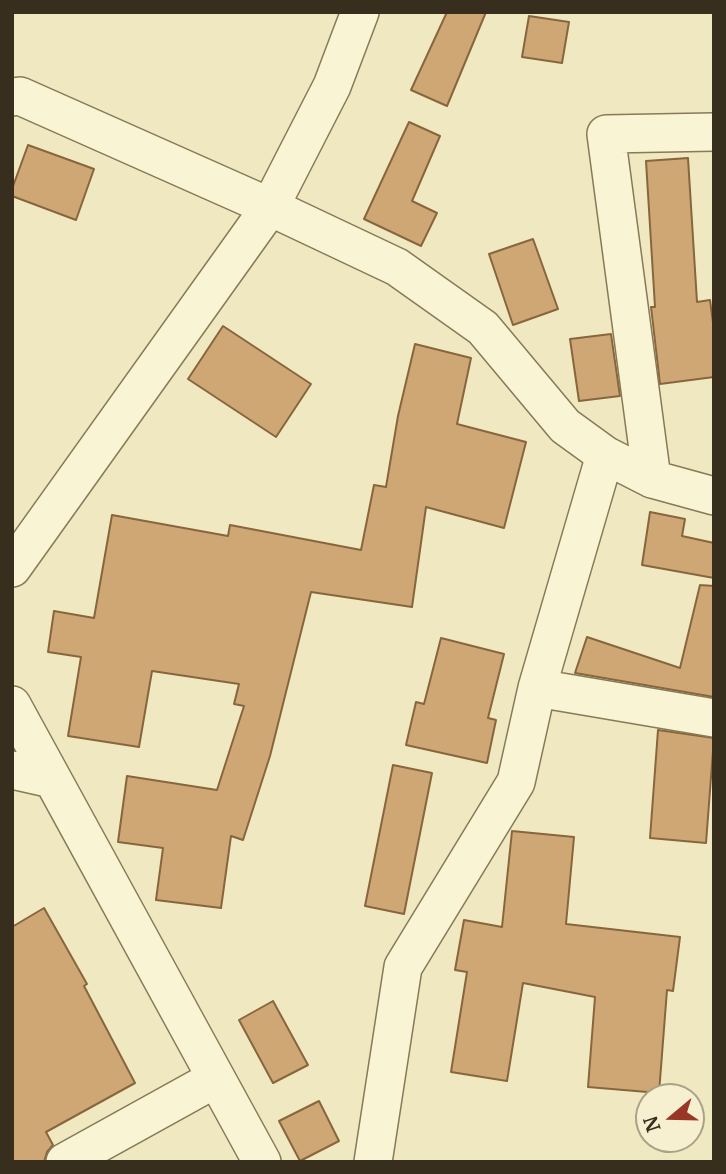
<!DOCTYPE html>
<html>
<head>
<meta charset="utf-8">
<style>
  body { margin:0 }
  #map { position:relative; width:726px; height:1174px; overflow:hidden; background:#efe8c0; font-family:Merriweather,serif }
  canvas { display:block }
  .frame { position:absolute; inset:0; border:14px solid #372e1d; pointer-events:none }
  .north { position:absolute; left:635px; top:1083px; width:70px; height:70px; box-sizing:border-box; background:#f6f0d0; border:2px solid #aaa288; border-radius:50%; rotate:251deg; font-size:19px; font-weight:700; line-height:28px; text-align:center; color:#372e1d }
  .north::after { content:''; display:block; margin:auto; width:24px; height:32px; background:#983727; clip-path:polygon(50% 0,100% 100%,50% 72%,0 100%) }
</style>
</head>
<body>
<div id="map">
<canvas width="726" height="1174"></canvas>
<div class="frame"></div>
<div class="north">N</div>
</div>
<script>
const ctx = document.querySelector('canvas').getContext('2d');
ctx.lineJoin = 'round';
function fill(path, color) {
  ctx.fillStyle = color;
  ctx.fill(path, 'evenodd');
}
function poly(rows) {
  const path = new Path2D();
  for (const r of rows) {
    path.moveTo(r[0], r[1]);
    for (let i = 2; i < r.length; i += 2) path.lineTo(r[i], r[i + 1]);
  }
  return path;
}
function stroke(path, color, width, dash) {
  ctx.strokeStyle = color;
  ctx.lineWidth = width;
  ctx.lineCap = dash ? 'butt' : 'round';
  ctx.setLineDash(dash || []);
  ctx.stroke(path);
}
const building = poly([
  [447,12,486,12,447,106,411,90,447,12],
  [529,16,569,22,562,63,522,57,529,16],
  [409,122,440,136,412,201,437,213,421,246,364,219,409,122],
  [28,145,94,169,76,220,12,196,12,189,28,145],
  [688,158,697,302,710,300,714,330,714,377,660,384,651,307,655,307,646,161,688,158],
  [533,239,558,309,513,325,489,254,533,239],
  [223,326,311,384,276,437,188,379,223,326],
  [611,334,620,396,579,401,570,339,611,334],
  [415,344,471,358,457,424,526,442,504,528,426,507,412,607,311,592,270,756,243,840,231,836,221,908,156,900,163,848,118,842,127,776,217,790,244,706,234,704,239,684,152,671,139,747,68,736,81,657,48,652,54,611,94,618,112,515,228,536,230,525,361,550,374,485,386,487,398,416,415,344],
  [650,512,685,519,682,536,714,543,714,578,642,565,650,512],
  [700,585,714,586,714,697,575,673,587,637,680,668,700,585],
  [441,638,504,654,488,718,496,720,487,763,406,745,416,702,424,704,441,638],
  [658,730,714,738,706,843,650,838,658,730],
  [393,765,432,773,404,914,365,906,393,765],
  [512,831,574,837,566,924,680,937,673,991,667,990,659,1093,588,1087,595,997,523,983,507,1081,451,1072,467,972,455,970,464,920,502,927,512,831],
  [44,908,87,984,84,986,135,1083,46,1132,53,1145,47,1152,44,1162,12,1162,12,927,44,908],
  [273,1001,308,1065,273,1083,239,1020,273,1001],
  [319,1101,339,1141,300,1161,279,1121,319,1101]
]);
fill(building, '#cea775');
stroke(building, '#88663d', 2);
const street = poly([
  [12,97,20,96,270,207,397,267,483,328,565,426,605,455,652,479,714,496],
  [605,455,537,688,714,718],
  [652,479,606,134,714,132],
  [12,568,270,207,332,86,360,12],
  [12,705,262,1162],
  [12,770,52,779],
  [65,1162,215,1079],
  [373,1162,403,967,516,782,537,688]
]);
stroke(street, '#887958', 40);
stroke(street, '#f9f4d4', 37);
</script>
</body>
</html>
